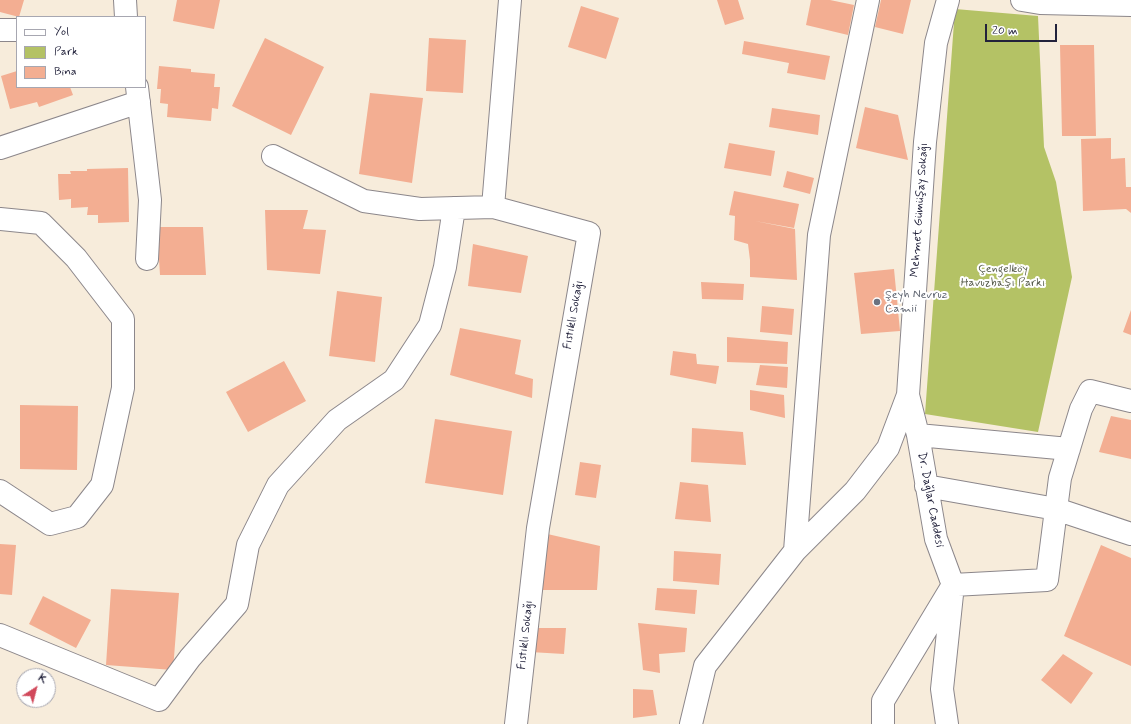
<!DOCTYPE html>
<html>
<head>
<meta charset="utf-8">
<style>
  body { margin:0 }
  #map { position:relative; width:1131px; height:724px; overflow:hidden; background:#f7ecdb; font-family:Mynerve,sans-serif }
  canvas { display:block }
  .legend { position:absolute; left:16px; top:16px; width:130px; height:72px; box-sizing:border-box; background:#fff; border:1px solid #a7a7b1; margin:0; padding:5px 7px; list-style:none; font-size:12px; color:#22223b }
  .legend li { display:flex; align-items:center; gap:8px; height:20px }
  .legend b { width:20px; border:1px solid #a7a7b1 }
  .north { position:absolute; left:16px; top:668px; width:40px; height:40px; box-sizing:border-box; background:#fff; border:1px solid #a7a7b1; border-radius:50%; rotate:36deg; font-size:11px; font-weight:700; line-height:16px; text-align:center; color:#22223b }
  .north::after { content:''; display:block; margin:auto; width:14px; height:18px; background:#d1495b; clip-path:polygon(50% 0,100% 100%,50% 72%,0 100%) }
  .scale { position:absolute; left:985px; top:24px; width:72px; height:18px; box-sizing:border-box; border:2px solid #22223b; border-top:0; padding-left:5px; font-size:12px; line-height:14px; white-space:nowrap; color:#22223b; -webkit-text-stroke:3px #fff; paint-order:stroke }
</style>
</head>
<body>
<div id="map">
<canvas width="1131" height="724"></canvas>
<ul class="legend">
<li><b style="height:5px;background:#fff"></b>Yol</li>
<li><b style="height:11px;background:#b4c265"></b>Park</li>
<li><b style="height:11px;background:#f3ae92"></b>Bina</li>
</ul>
<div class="north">K</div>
<div class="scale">20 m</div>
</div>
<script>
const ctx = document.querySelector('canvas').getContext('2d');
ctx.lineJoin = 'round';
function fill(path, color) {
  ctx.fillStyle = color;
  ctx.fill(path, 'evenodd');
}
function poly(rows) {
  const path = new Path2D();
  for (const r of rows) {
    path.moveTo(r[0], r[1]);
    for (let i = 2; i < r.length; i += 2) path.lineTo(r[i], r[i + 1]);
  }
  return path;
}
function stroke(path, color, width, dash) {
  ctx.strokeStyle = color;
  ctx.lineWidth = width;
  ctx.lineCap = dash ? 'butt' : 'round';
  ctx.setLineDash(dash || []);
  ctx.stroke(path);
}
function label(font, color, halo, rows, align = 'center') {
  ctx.font = font + ' Mynerve,sans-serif';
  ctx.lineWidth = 4;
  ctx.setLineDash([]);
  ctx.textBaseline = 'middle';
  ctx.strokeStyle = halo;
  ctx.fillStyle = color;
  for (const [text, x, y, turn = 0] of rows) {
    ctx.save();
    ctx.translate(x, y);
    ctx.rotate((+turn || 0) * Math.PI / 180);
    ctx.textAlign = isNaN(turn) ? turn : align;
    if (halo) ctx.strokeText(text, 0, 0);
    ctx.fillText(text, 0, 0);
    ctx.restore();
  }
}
fill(poly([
  [955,9,1038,16,1044,147,1056,182,1072,277,1038,432,925,414]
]), '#b4c265');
fill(poly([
  [0,0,24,0,19,17,0,12],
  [177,0,220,0,214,29,173,21],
  [717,0,738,0,744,19,725,25],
  [811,0,830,0,854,5,848,35,806,25],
  [881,0,911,0,903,34,875,27],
  [581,6,619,18,606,59,568,47],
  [265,38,324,67,291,135,232,106],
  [429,38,466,40,463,93,426,91],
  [744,41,830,56,825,80,787,73,789,63,742,54],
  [1060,45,1094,45,1096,136,1062,136],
  [159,66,191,69,191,72,215,74,214,87,220,87,218,109,212,108,211,121,167,117,168,104,160,103,161,89,157,89],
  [17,71,17,87,70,87,73,95,39,107,37,102,10,109,1,76],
  [370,93,423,98,412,183,359,174],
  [865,107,898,115,908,160,856,148],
  [772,108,820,115,818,135,769,127],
  [1111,138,1111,159,1125,158,1126,187,1131,187,1131,213,1126,209,1083,211,1081,139],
  [729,143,775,151,771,176,724,168],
  [128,168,129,222,98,223,98,215,87,215,88,207,71,208,71,199,59,200,58,174,71,174,70,171,87,171,87,169],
  [787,171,814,178,810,194,783,187],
  [734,191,799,204,794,228,755,221,795,229,797,280,750,277,750,260,748,244,734,240,735,216,729,215],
  [265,210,308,210,303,229,326,230,320,274,267,270],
  [157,227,203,227,206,275,160,275],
  [473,244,528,256,521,293,468,286],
  [894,269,900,331,861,334,854,273],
  [701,282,744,284,743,300,702,299],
  [337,291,382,297,375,362,329,356],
  [762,306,794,309,792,335,760,332],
  [1131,310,1131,335,1123,332],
  [460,328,521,340,515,374,533,379,532,398,450,375],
  [727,337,788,342,787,364,727,362],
  [673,351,696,354,697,364,719,366,716,384,670,375],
  [284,361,306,401,248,432,226,392],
  [760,365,788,367,787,388,756,385],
  [750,390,784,395,785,418,750,410],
  [20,405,78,406,77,470,20,469],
  [1111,416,1131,420,1131,459,1099,452],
  [435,419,512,431,503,495,425,483],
  [692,428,743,432,746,465,691,462],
  [580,462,601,465,596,498,575,495],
  [680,482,708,485,711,522,675,519],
  [543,533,600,546,597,590,542,590],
  [0,544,16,545,12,595,0,594],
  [1101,545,1131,558,1131,666,1064,636],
  [674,551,721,554,719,585,673,581],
  [657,588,697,590,695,614,655,610],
  [111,589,179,593,173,670,106,665],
  [43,596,91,620,76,648,29,624],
  [638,623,687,628,685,652,659,654,660,673,643,670],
  [533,628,566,628,564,654,530,652],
  [1063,654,1093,673,1071,704,1041,680],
  [633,689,653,690,657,715,633,718]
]), '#f3ae92');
const minor = poly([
  [125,0,126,17],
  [1022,0,1040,3,1131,5],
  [0,30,17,30],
  [137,87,150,200,147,259],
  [0,148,139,102],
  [273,156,364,201,420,209,493,207,589,233,538,528,516,724],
  [493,207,510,0],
  [0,219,41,223,76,258,123,319,123,388,102,485,77,517,50,524,0,491],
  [908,395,918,435,936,539,953,585,942,689,947,724],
  [918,435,1069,449],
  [926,486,1056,509,1131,534],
  [795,551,819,235,868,0],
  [0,635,159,700,190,658,237,604,248,545,278,485,337,420,394,380,430,325,445,267,454,208],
  [691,724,705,666,795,551,855,491,888,448,908,395,925,142,936,43,948,0],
  [883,724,883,701,953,585,1047,580,1060,478,1081,409,1090,391,1131,401]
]);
stroke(minor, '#8c878b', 24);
stroke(minor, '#fff', 22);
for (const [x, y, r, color] of [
  [877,302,4,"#6b7280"]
]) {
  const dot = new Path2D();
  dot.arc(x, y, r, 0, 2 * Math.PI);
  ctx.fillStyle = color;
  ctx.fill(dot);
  stroke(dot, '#fff', 1.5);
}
label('12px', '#22223b', '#fff', [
  ["Mehmet Gümüşay Sokağı",920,210,-86],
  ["Fıstıklı Sokağı",574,315,-80],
  ["Dr. Dağlar Caddesi",930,500,79],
  ["Fıstıklı Sokağı",526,635,-84]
]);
label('12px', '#555a4a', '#fff', [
  ["Çengelköy",1003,269],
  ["Havuzbaşı Parkı",1003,283]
]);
label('12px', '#5b616d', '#fff', [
  ["Şeyh Nevruz",885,295],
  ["Camii",885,309]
], 'left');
</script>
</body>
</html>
